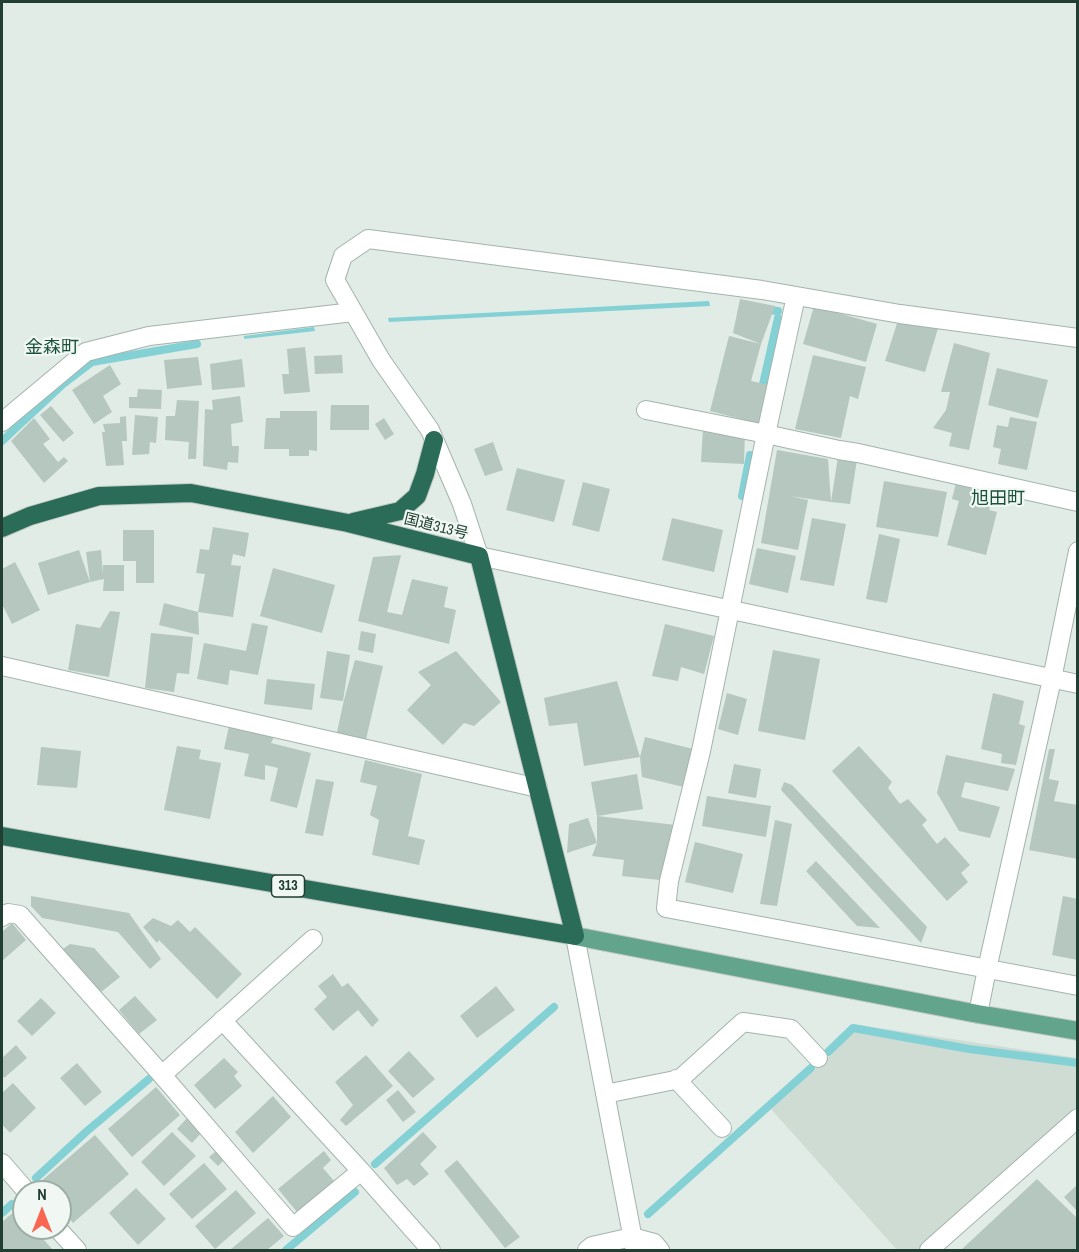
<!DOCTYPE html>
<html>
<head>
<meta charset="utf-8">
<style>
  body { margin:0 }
  #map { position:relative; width:1079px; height:1252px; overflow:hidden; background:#e0ece5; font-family:"Archivo Narrow",sans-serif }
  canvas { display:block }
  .frame { position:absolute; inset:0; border:3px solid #203e32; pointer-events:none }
  .north { position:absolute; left:12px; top:1180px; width:60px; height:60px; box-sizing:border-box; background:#f1f8f4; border:2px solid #9daea6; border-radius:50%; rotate:0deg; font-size:16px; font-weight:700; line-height:24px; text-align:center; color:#203e32 }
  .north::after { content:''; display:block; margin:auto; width:21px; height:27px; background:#fa6750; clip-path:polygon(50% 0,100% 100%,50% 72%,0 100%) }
</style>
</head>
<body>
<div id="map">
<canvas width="1079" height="1252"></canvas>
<div class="frame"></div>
<div class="north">N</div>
</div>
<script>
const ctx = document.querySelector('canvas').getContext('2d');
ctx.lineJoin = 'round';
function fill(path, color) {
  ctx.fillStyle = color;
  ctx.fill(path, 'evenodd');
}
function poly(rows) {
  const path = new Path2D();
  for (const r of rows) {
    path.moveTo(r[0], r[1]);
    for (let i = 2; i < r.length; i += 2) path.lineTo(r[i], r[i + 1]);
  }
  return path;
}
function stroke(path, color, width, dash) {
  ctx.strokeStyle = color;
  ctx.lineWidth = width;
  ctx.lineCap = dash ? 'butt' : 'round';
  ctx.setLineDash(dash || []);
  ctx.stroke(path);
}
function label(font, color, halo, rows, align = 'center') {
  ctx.font = font + ' "Archivo Narrow","Noto Sans JP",sans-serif';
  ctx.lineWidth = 4.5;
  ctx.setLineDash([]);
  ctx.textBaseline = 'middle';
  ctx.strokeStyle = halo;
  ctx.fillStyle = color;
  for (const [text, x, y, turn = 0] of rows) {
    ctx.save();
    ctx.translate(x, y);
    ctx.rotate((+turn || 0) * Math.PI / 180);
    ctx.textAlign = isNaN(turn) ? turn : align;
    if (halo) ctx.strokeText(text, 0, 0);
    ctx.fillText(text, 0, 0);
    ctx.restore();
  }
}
fill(poly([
  [859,1025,1077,1058,1077,1112,921,1250,897,1250,771,1109,829,1057]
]), '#cedcd4');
fill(poly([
  [709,301,710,306,389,322,388,318],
  [314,327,315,331,244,339,244,336]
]), '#84d1d5');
stroke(poly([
  [764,310,778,311],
  [761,393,778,318],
  [2,441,63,384,92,362,197,344],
  [742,496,750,455],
  [828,1052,853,1028,969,1049,1078,1063],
  [375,1164,554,1007],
  [36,1178,87,1131,149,1079],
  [2,1213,12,1204],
  [648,1214,811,1068],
  [286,1250,355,1192]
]), '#84d1d5', 8);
fill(poly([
  [740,299,775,306,761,344,751,381,769,385,760,424,710,411,729,336,761,344,733,333],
  [814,306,877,324,866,362,803,344],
  [900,314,939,325,925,372,885,361],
  [954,343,990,353,969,450,949,446,952,433,933,428,946,410,950,392,941,392],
  [305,347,310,392,284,394,282,374,289,374,287,349],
  [342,355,343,373,315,374,314,356],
  [813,355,866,367,858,399,850,396,841,438,795,429],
  [198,357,202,385,167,389,164,360],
  [242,359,245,387,212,390,210,364],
  [110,365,121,384,103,396,112,412,94,424,72,390],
  [997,368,1048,380,1038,418,988,405],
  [138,389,162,390,161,409,129,408,129,397,137,397],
  [240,396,243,422,231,424,232,446,239,446,238,463,228,462,227,470,203,466,205,409,213,410,212,400],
  [177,400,199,401,196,459,188,459,189,442,165,440,166,416,175,416],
  [331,405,369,405,369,430,330,430],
  [51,406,74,433,63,442,40,415],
  [280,411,317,411,317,451,309,450,309,456,289,456,289,449,264,449,266,418,280,418],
  [135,415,158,417,156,443,150,442,149,454,132,455],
  [126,416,127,441,122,441,124,465,106,466,102,432,105,432,103,424,120,423,120,417],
  [1010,417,1037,422,1027,470,998,464,1001,449,993,447,997,425,1008,427],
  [34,418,50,439,43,444,58,462,64,457,68,461,44,483,11,441],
  [384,418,394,434,385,440,375,424],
  [703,429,745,430,744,464,701,462],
  [493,442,503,470,485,476,474,449],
  [777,450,828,459,831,502,790,496,808,500,798,550,761,543],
  [839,450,858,453,850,504,831,502],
  [517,468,565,480,554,522,506,510],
  [884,481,947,492,938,537,876,527],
  [583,482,610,489,599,532,572,525],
  [956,483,994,493,989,510,997,512,986,555,947,545,959,501,952,499],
  [672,518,723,530,714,572,662,560],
  [812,518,846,524,834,586,800,580],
  [213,527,249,533,245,557,233,554,231,565,241,566,233,617,198,612,205,574,196,573,200,549,209,550],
  [123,530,154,530,154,583,136,583,136,561,123,561],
  [879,534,900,539,887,603,866,599],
  [757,548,796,556,788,593,749,584],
  [79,550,90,582,48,595,38,563],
  [101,550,103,575,103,565,124,565,124,591,103,591,104,579,90,582,86,552],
  [401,555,387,612,402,615,412,579,448,587,444,607,456,610,449,644,358,621,373,557],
  [15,562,40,610,12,624,2,604,2,569],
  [273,568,335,585,322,633,260,616],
  [164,603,198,612,199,635,159,625],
  [110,611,120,612,109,677,68,670,76,624,100,628],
  [252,623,268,626,258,675,230,670,228,685,197,679,204,643,246,651],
  [665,624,714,636,704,674,681,667,678,681,652,676],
  [361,631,376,634,373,653,358,650],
  [151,633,193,637,189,674,177,673,174,692,145,688],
  [773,650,820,659,805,740,758,731],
  [327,651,350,655,343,701,320,698],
  [456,651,501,702,474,726,464,723,443,745,407,710,431,685,418,672],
  [355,660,383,666,364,748,335,741,344,700],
  [267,679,315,684,312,710,264,704],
  [617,681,640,757,584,766,577,723,549,726,544,698],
  [727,693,747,699,738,735,718,729],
  [993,693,1024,701,1019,724,1025,726,1016,765,1001,763,1002,754,981,749],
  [229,726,275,735,271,743,311,753,297,808,270,801,278,768,265,765,265,780,244,776,249,754,224,749],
  [645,737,701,751,692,789,642,777,640,757],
  [177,746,201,750,199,759,221,763,210,819,164,810],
  [859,746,892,782,888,788,900,804,908,799,927,820,922,825,937,844,945,837,970,865,961,873,968,882,947,901,832,771],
  [41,747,81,751,77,788,37,785],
  [1049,749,1055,749,1049,779,1059,781,1054,801,1078,805,1078,859,1029,850],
  [946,755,1015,769,1008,791,965,782,961,797,1000,807,990,838,959,831,937,793],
  [365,760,422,774,408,836,425,840,419,865,372,855,379,820,370,815,377,786,360,782],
  [734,764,761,769,756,798,728,793],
  [637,774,643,809,597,816,591,782],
  [316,779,334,782,323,836,305,833],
  [784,782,792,785,927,927,921,943,781,790],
  [707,796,771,806,766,837,702,826],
  [597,816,676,825,669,881,622,876,624,860,592,856,597,843,567,853,569,824,588,818,597,843],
  [775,820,792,824,777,906,760,904],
  [695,842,743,854,733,893,685,882],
  [816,861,880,928,857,926,806,871],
  [31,896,129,913,161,959,150,969,118,932,42,918,31,906],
  [1063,896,1078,899,1078,960,1052,955],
  [153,918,171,926,178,920,190,932,195,927,242,974,217,999,159,940,157,943,143,927],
  [12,923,26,940,2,961,2,932],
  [70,944,94,948,120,977,101,992,63,949],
  [333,974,342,987,348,983,379,1020,372,1027,358,1010,333,1031,314,1009,327,997,318,986],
  [496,986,515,1010,477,1038,460,1016],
  [135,996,157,1020,139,1034,119,1010],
  [41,998,56,1013,32,1036,17,1021],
  [16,1045,27,1058,4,1078,2,1075,2,1058],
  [409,1051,435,1079,413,1098,388,1071],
  [366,1055,393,1086,346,1126,340,1120,353,1105,335,1082],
  [224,1058,238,1072,234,1076,242,1086,215,1109,194,1085],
  [77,1063,102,1092,85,1106,60,1078],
  [13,1083,36,1108,10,1133,2,1124,2,1093],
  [156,1087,180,1115,132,1157,108,1129],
  [398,1090,416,1112,403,1122,386,1100],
  [273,1096,291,1117,253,1153,235,1132],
  [188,1117,203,1131,192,1143,177,1129],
  [172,1132,196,1156,164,1186,141,1162],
  [423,1132,437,1147,420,1164,429,1174,414,1186,407,1179,397,1185,384,1168],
  [95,1135,129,1174,73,1223,60,1208,60,1192,46,1192,39,1183],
  [216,1151,224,1160,218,1166,209,1157],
  [324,1151,331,1160,323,1168,334,1181,297,1212,278,1189],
  [457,1160,520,1237,505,1248,444,1171],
  [204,1163,227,1189,192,1219,169,1194],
  [1037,1179,1078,1219,1078,1250,961,1250],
  [1078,1184,1078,1212,1064,1197],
  [136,1188,166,1219,138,1245,109,1213],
  [236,1190,256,1213,215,1249,195,1226],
  [16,1210,24,1218,24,1228,33,1228,53,1250,2,1250,2,1222],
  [268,1218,284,1236,267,1250,230,1250]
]), '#b5c7be');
const minor = poly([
  [796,296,766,434,701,751,669,881,666,908,1078,986],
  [1078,338,900,314,762,290,368,239,343,256,335,280,381,360,430,430,462,504,479,556,1078,684],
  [646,410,766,434,839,450,858,453,1078,502],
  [2,422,86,352,149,336,353,312],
  [2,666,538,788],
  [2,917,8,913,20,915,162,1075,293,1227,361,1171],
  [575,936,635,1250],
  [978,1014,987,969,1052,679,1078,551],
  [222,1020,361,1171,431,1250],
  [162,1075,313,939],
  [676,1079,722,1128],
  [605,1094,680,1079,743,1022,791,1029,818,1058],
  [2,1163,27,1192],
  [57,1228,77,1250],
  [587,1250,592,1246,632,1237,654,1243,660,1250],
  [929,1250,1078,1118]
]);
const major = poly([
  [575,936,978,1014,1078,1031]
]);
const highway = poly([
  [353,522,400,511,417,496,425,474,434,440],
  [2,528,30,516,99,496,191,493,348,523,479,556,575,936,2,836]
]);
stroke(minor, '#a3b4ac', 20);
stroke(major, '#c1c9c6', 20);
stroke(highway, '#c1c9c6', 20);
stroke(minor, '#fff', 18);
stroke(major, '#62a48c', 18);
stroke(highway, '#2a6c57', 18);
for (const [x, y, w] of [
  [288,886,33]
]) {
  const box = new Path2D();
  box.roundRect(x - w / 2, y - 11, w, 22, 4.5);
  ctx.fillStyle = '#f1f8f4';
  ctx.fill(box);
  stroke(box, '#203e32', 1.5);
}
label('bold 14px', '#203e32', null, [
  ["313",288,886]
]);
label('15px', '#203e32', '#f1f8f4', [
  ["国道313号",436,527,14]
]);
label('18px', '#1a513e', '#f1f8f4', [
  ["金森町",52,348],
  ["旭田町",998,499]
]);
</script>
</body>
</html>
